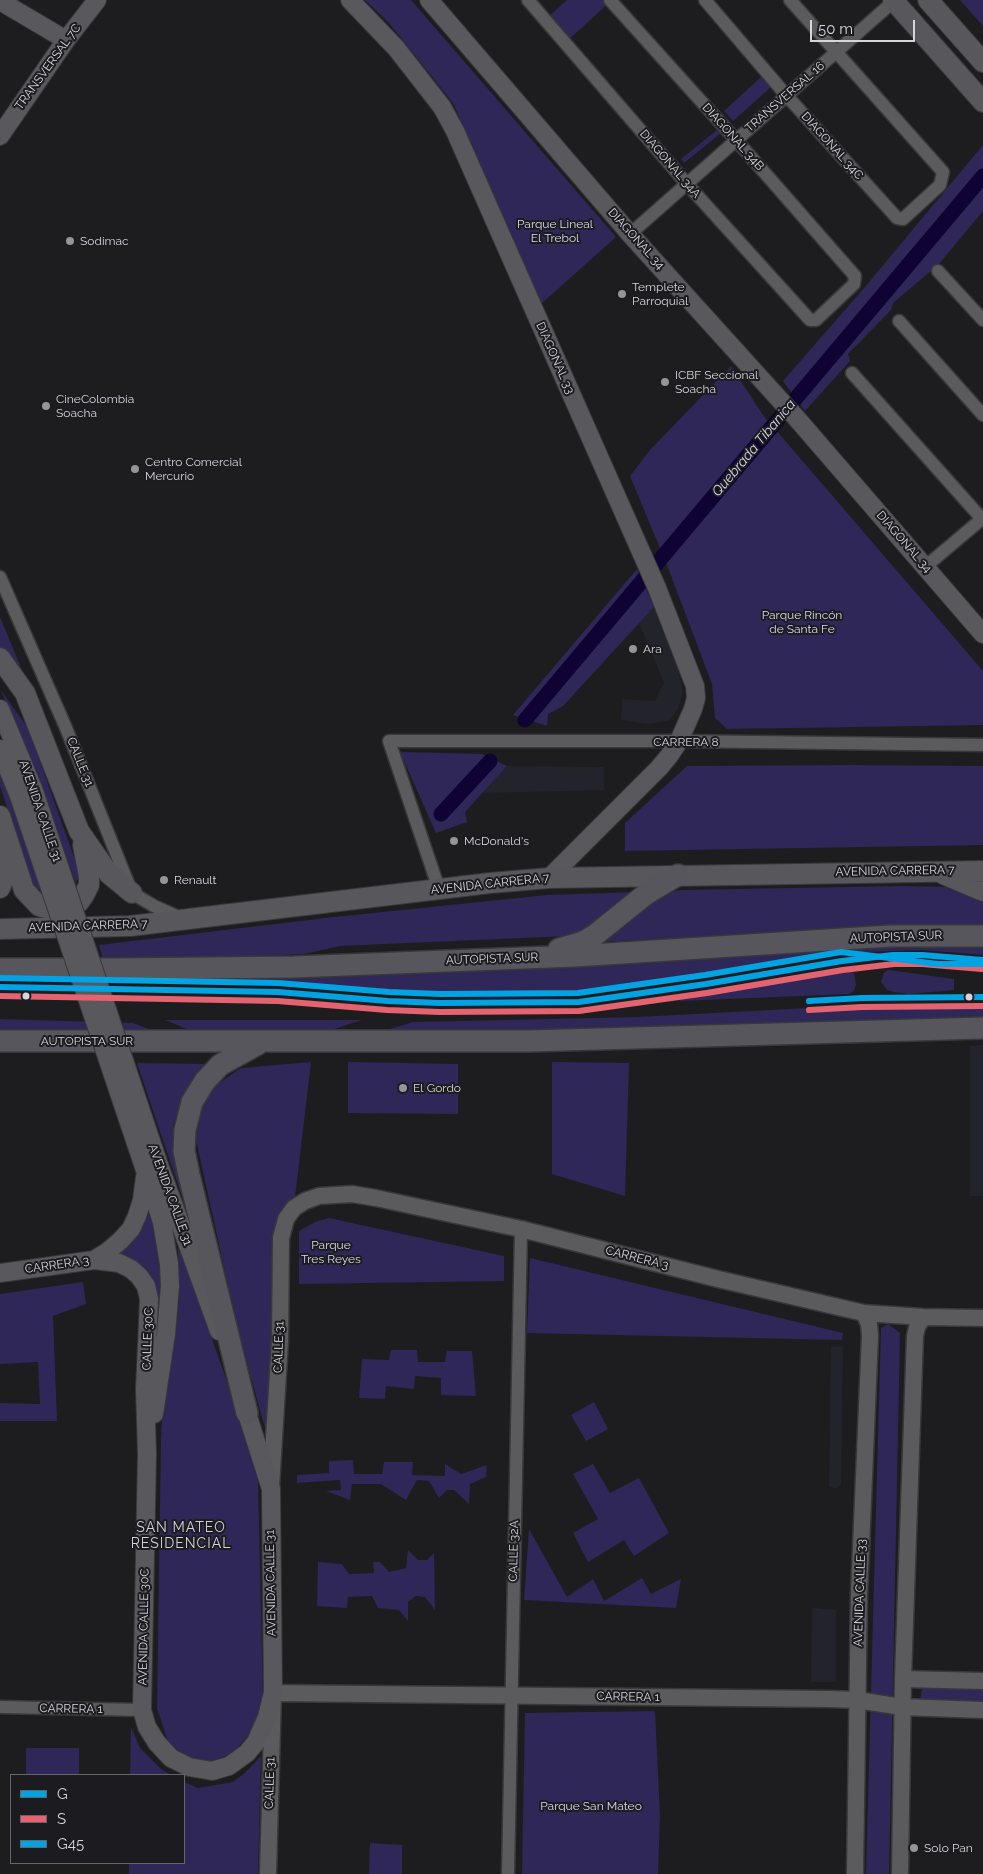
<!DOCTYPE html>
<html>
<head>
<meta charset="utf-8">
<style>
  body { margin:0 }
  #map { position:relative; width:983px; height:1874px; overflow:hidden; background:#1d1d1f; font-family:Raleway,sans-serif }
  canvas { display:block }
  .legend { position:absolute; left:10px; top:1774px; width:175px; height:90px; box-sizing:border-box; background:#1c1c20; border:1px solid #66666a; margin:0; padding:6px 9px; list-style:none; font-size:15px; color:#d6d6da }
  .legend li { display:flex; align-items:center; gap:10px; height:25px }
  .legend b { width:25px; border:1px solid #66666a }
  .scale { position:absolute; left:810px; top:20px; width:105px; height:22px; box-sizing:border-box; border:2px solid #d6d6da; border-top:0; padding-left:6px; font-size:15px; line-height:18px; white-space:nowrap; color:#d6d6da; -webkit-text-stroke:4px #1c1c20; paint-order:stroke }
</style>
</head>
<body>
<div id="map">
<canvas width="983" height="1874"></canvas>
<ul class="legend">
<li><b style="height:6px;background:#01a3e3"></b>G</li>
<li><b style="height:6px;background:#e36470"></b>S</li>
<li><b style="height:6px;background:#01a3e3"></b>G45</li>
</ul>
<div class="scale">50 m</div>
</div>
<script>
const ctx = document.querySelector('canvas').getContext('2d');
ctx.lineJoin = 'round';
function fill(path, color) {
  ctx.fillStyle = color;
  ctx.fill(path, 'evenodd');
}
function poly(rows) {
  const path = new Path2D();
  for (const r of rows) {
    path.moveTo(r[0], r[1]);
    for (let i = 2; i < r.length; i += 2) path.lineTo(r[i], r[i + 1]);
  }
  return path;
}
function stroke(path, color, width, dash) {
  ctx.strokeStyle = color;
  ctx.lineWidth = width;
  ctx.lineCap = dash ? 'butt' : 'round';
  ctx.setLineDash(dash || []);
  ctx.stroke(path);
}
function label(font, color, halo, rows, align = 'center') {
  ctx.font = font + ' Raleway,sans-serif';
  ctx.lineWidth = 4;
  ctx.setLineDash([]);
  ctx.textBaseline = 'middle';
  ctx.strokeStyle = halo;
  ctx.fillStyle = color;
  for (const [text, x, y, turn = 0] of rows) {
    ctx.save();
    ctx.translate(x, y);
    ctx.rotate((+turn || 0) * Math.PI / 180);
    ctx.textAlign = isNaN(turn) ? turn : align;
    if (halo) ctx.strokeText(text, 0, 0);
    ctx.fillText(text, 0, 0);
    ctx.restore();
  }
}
fill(poly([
  [654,607,677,666,683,692,678,709,668,721,647,724,621,720,622,699,655,701,664,683,639,623],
  [507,766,604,767,604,790,482,793],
  [983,1045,983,1196,970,1196,970,1046],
  [831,1346,843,1347,841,1485,837,1488,829,1487],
  [812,1608,836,1610,836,1682,811,1682]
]), '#23232c');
fill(poly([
  [365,0,411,0,616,237,541,304,453,103,389,23],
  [567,0,612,0,565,43,545,20],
  [960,0,983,0,983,26],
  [761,77,771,87,733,121,724,111],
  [717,130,721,133,684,163,681,159],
  [983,145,983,211,939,264,893,303,891,310,848,354,850,361,805,411,783,381,865,287],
  [731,366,763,415,983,671,983,725,727,729,715,718,712,684,667,565,630,476,650,450],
  [637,569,654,607,563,706,548,714,547,726,513,715],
  [0,617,27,682,0,649],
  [0,689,28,728,80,874,76,883,20,734],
  [400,752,482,754,507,766,465,812,467,822,436,833],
  [850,765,983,766,983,845,625,851,625,823,687,766],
  [0,767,42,891,35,889,0,786],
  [901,886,949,887,983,897,983,925,845,930,597,942,656,895,681,890],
  [638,892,592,930,567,936,340,946,304,954,197,959,103,960,99,945,334,917,547,895],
  [983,943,983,955,922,950,864,952,810,957,653,986,576,996,490,998,449,997,402,993,254,984,111,980,736,953,851,946],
  [839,969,848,969,854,972,856,985,854,991,849,994,680,1001,679,994],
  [889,970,954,979,954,990,909,994,894,992,887,990,881,982,884,972],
  [983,1003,983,1019,633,1030,380,1032,413,1022,638,1017,864,1005],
  [0,1019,133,1023,157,1032,0,1032],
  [165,1020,362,1020,322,1033,194,1032],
  [311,1062,267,1435,238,1331,193,1126,212,1088,241,1068],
  [348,1062,458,1064,458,1114,348,1113],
  [552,1062,629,1063,625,1196,552,1174],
  [137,1063,210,1064,183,1096,173,1126,195,1235],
  [146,1206,157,1235,164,1279,154,1369,156,1298,113,1255],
  [329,1218,504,1256,504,1281,299,1284,299,1231,315,1222],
  [178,1243,235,1404,258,1480,263,1699,254,1729,234,1752,213,1762,188,1758,168,1742,157,1708,161,1438,164,1383,179,1301],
  [530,1258,843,1333,842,1340,527,1333],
  [83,1282,86,1304,53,1316,57,1421,0,1421,0,1403,40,1404,38,1362,0,1364,0,1294],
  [888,1324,900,1333,889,1874,866,1874,881,1328],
  [391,1350,417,1350,418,1362,445,1362,447,1351,472,1351,476,1396,441,1395,441,1378,415,1376,414,1389,386,1386,385,1399,359,1398,362,1359,389,1360],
  [594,1402,608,1429,586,1441,571,1415],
  [353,1460,354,1474,382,1474,384,1462,413,1462,412,1475,445,1476,445,1464,461,1474,487,1465,486,1477,470,1484,469,1504,454,1490,447,1490,439,1498,429,1481,417,1480,406,1500,381,1484,352,1484,350,1500,326,1491,341,1490,340,1480,297,1483,297,1475,329,1473,329,1461],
  [593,1464,610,1493,639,1478,669,1533,634,1556,624,1540,588,1562,573,1533,598,1519,573,1474],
  [529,1529,567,1597,593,1579,604,1601,642,1578,651,1594,681,1579,676,1608,524,1600],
  [408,1550,418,1560,427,1560,434,1553,435,1610,425,1597,416,1596,408,1602,408,1621,399,1610,378,1608,372,1596,348,1597,347,1608,317,1606,318,1562,342,1564,349,1574,374,1573,373,1562,380,1562,389,1572,406,1568],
  [922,1688,983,1689,983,1702,920,1700],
  [655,1711,660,1816,658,1874,522,1874,525,1713],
  [131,1727,140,1748,161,1769,171,1775,130,1775],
  [26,1748,79,1748,79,1775,26,1775],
  [261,1756,258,1874,129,1874,129,1863,184,1863,184,1782,198,1788,233,1782,245,1773],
  [370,1843,402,1845,402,1874,369,1874]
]), '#2e2758');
stroke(poly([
  [525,720,983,176],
  [441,814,490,761]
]), '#0f0333', 15);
const minor = poly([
  [528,0,687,184,810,320,816,320,854,284,855,276,736,140,610,0],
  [705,0,786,95,897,218,903,219,940,185,943,172,790,0],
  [630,234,894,1],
  [938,271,983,320],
  [899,321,983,415],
  [852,373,983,520],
  [925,567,983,518],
  [0,577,66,728,132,893,154,906,181,918],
  [439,889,389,741,679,741,983,745],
  [0,1707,142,1710],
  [508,1874,521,1229]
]);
const tertiary = poly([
  [271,1486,280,1341,281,1238,286,1219,294,1208,305,1201,319,1196,352,1194,376,1198,521,1229,718,1279,864,1313,923,1317,983,1318],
  [903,1679,983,1681],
  [268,1874,273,1693,830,1699,857,1700,902,1707,983,1710],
  [855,1874,859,1594,870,1336,869,1324,864,1313],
  [900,1874,903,1679,915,1336,917,1327,923,1317]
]);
const secondary = poly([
  [350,0,396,48,442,107,455,131,657,588,695,686,696,698,693,709,679,741,669,756,659,768,549,878],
  [429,0,630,234,799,421,983,634],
  [0,1,66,40],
  [0,136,66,40,97,0],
  [0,709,34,791],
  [0,749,19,796],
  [159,1165,219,1331],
  [145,1170,162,1222,169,1264,170,1286,166,1334,154,1414],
  [94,1260,119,1263,131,1269,139,1276,146,1286,149,1299,145,1389,147,1454,142,1710,147,1727,157,1743,171,1758,189,1767,212,1771,229,1766,247,1753,256,1742,267,1717,273,1693,271,1489,243,1401],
  [0,1273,94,1260,107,1252,120,1241,131,1229,137,1216,142,1200,145,1177]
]);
const primary = poly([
  [893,0,983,102],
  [928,0,983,62],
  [0,658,25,693,79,831,109,874,132,893],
  [0,816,24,890,39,906,50,909,62,909,70,907,79,902,84,895,89,885,89,876,83,845],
  [943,874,983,891],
  [0,888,6,872,8,852],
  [0,929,130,926,490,883,549,878,983,871]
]);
const trunk = poly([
  [559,949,583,942,595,935,646,894,678,875],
  [0,969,116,969,294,967,575,956,890,936,983,936],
  [0,1041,529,1041,983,1028],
  [247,1413,189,1175,184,1151,185,1130,192,1102,205,1081,220,1065,258,1044]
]);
stroke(minor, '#38383b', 15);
stroke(tertiary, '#38383b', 19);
stroke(secondary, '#38383b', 20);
stroke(primary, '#38383b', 22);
stroke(trunk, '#38383b', 24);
stroke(minor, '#5b5b5d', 12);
stroke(tertiary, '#5b5b5d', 16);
stroke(secondary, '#59595d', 18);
stroke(primary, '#58575c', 20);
stroke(trunk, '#57565c', 21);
const secondaryBridge = poly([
  [34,791,159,1165],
  [19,796,145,1170]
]);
stroke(secondaryBridge, '#38383b', 20, []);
stroke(secondaryBridge, '#59595d', 18);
stroke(poly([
  [0,987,278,992,388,1001,440,1003,579,1002,706,984,842,961,893,955,922,955,983,960],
  [809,1001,862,998,983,997]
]), '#01a3e3', 6);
stroke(poly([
  [0,996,278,1001,387,1010,440,1012,579,1011,707,993,843,970,894,964,922,964,982,969],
  [809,1010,862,1007,983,1006]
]), '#e36470', 6);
stroke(poly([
  [0,978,278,983,389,992,440,994,578,993,705,975,841,952,938,964,983,964]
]), '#01a3e3', 6);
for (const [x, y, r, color] of [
  [70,241,5,"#959599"],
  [622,294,5,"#959599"],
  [665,382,5,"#959599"],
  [46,406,5,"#959599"],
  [135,469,5,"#959599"],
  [633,649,5,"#959599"],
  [454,841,5,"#959599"],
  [164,880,5,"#959599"],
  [26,996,4.5,"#d6d6da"],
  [969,997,4.5,"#d6d6da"],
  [403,1088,5,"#959599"],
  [914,1848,5,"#959599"]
]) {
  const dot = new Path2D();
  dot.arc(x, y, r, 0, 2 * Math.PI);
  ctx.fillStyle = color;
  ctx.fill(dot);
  stroke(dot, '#1c1c20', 2);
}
label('12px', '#d6d6da', '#1c1c20', [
  ["TRANSVERSAL 7C",48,67,-54],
  ["TRANSVERSAL 16",785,97,-41],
  ["DIAGONAL 34B",733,137,48],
  ["DIAGONAL 34C",832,146,48],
  ["DIAGONAL 34A",670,164,49],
  ["DIAGONAL 34",636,239,48],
  ["DIAGONAL 33",555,358,66],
  ["DIAGONAL 34",904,542,49],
  ["CARRERA 8",686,742],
  ["CALLE 31",80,762,68],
  ["AVENIDA CALLE 31",40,811,71],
  ["AVENIDA CARRERA 7",895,871,-1],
  ["AVENIDA CARRERA 7",490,884,-6],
  ["AVENIDA CARRERA 7",88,926,-2],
  ["AUTOPISTA SUR",896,937,-2],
  ["AUTOPISTA SUR",492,959,-2],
  ["AUTOPISTA SUR",87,1041],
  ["AVENIDA CALLE 31",170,1195,70],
  ["CARRERA 3",637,1258,14],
  ["CARRERA 3",57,1265,-8],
  ["CALLE 30C",148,1339,-88],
  ["CALLE 31",279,1347,-88],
  ["CALLE 32A",514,1551,-89],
  ["AVENIDA CALLE 31",271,1583,-91],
  ["AVENIDA CALLE 33",860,1593,-88],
  ["AVENIDA CALLE 30C",144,1627,-89],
  ["CARRERA 1",628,1697,1],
  ["CARRERA 1",71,1709,1],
  ["CALLE 31",270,1783,-88]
]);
label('12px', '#dadaf1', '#1c1c20', [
  ["Parque Lineal",555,224],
  ["El Trebol",555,238],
  ["Parque Rincón",802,615],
  ["de Santa Fe",802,629],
  ["Parque",331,1245],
  ["Tres Reyes",331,1259],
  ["Parque San Mateo",591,1806]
]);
label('12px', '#d6d6da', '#1c1c20', [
  ["Sodimac",80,241],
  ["Templete",632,287],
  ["Parroquial",632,301],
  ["ICBF Seccional",675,375],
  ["Soacha",675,389],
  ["CineColombia",56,399],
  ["Soacha",56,413],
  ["Centro Comercial",145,462],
  ["Mercurio",145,476],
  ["Ara",643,649],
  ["McDonald's",464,841],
  ["Renault",174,880],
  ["El Gordo",413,1088],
  ["Solo Pan",924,1848]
], 'left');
label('italic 14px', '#d7d7ee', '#1c1c20', [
  ["Quebrada Tibaníca",754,448,-50]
]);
ctx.letterSpacing = '1px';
label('14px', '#d2d2d9', '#1c1c20', [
  ["SAN MATEO",181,1528],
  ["RESIDENCIAL",181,1544]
]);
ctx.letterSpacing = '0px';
</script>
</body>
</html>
